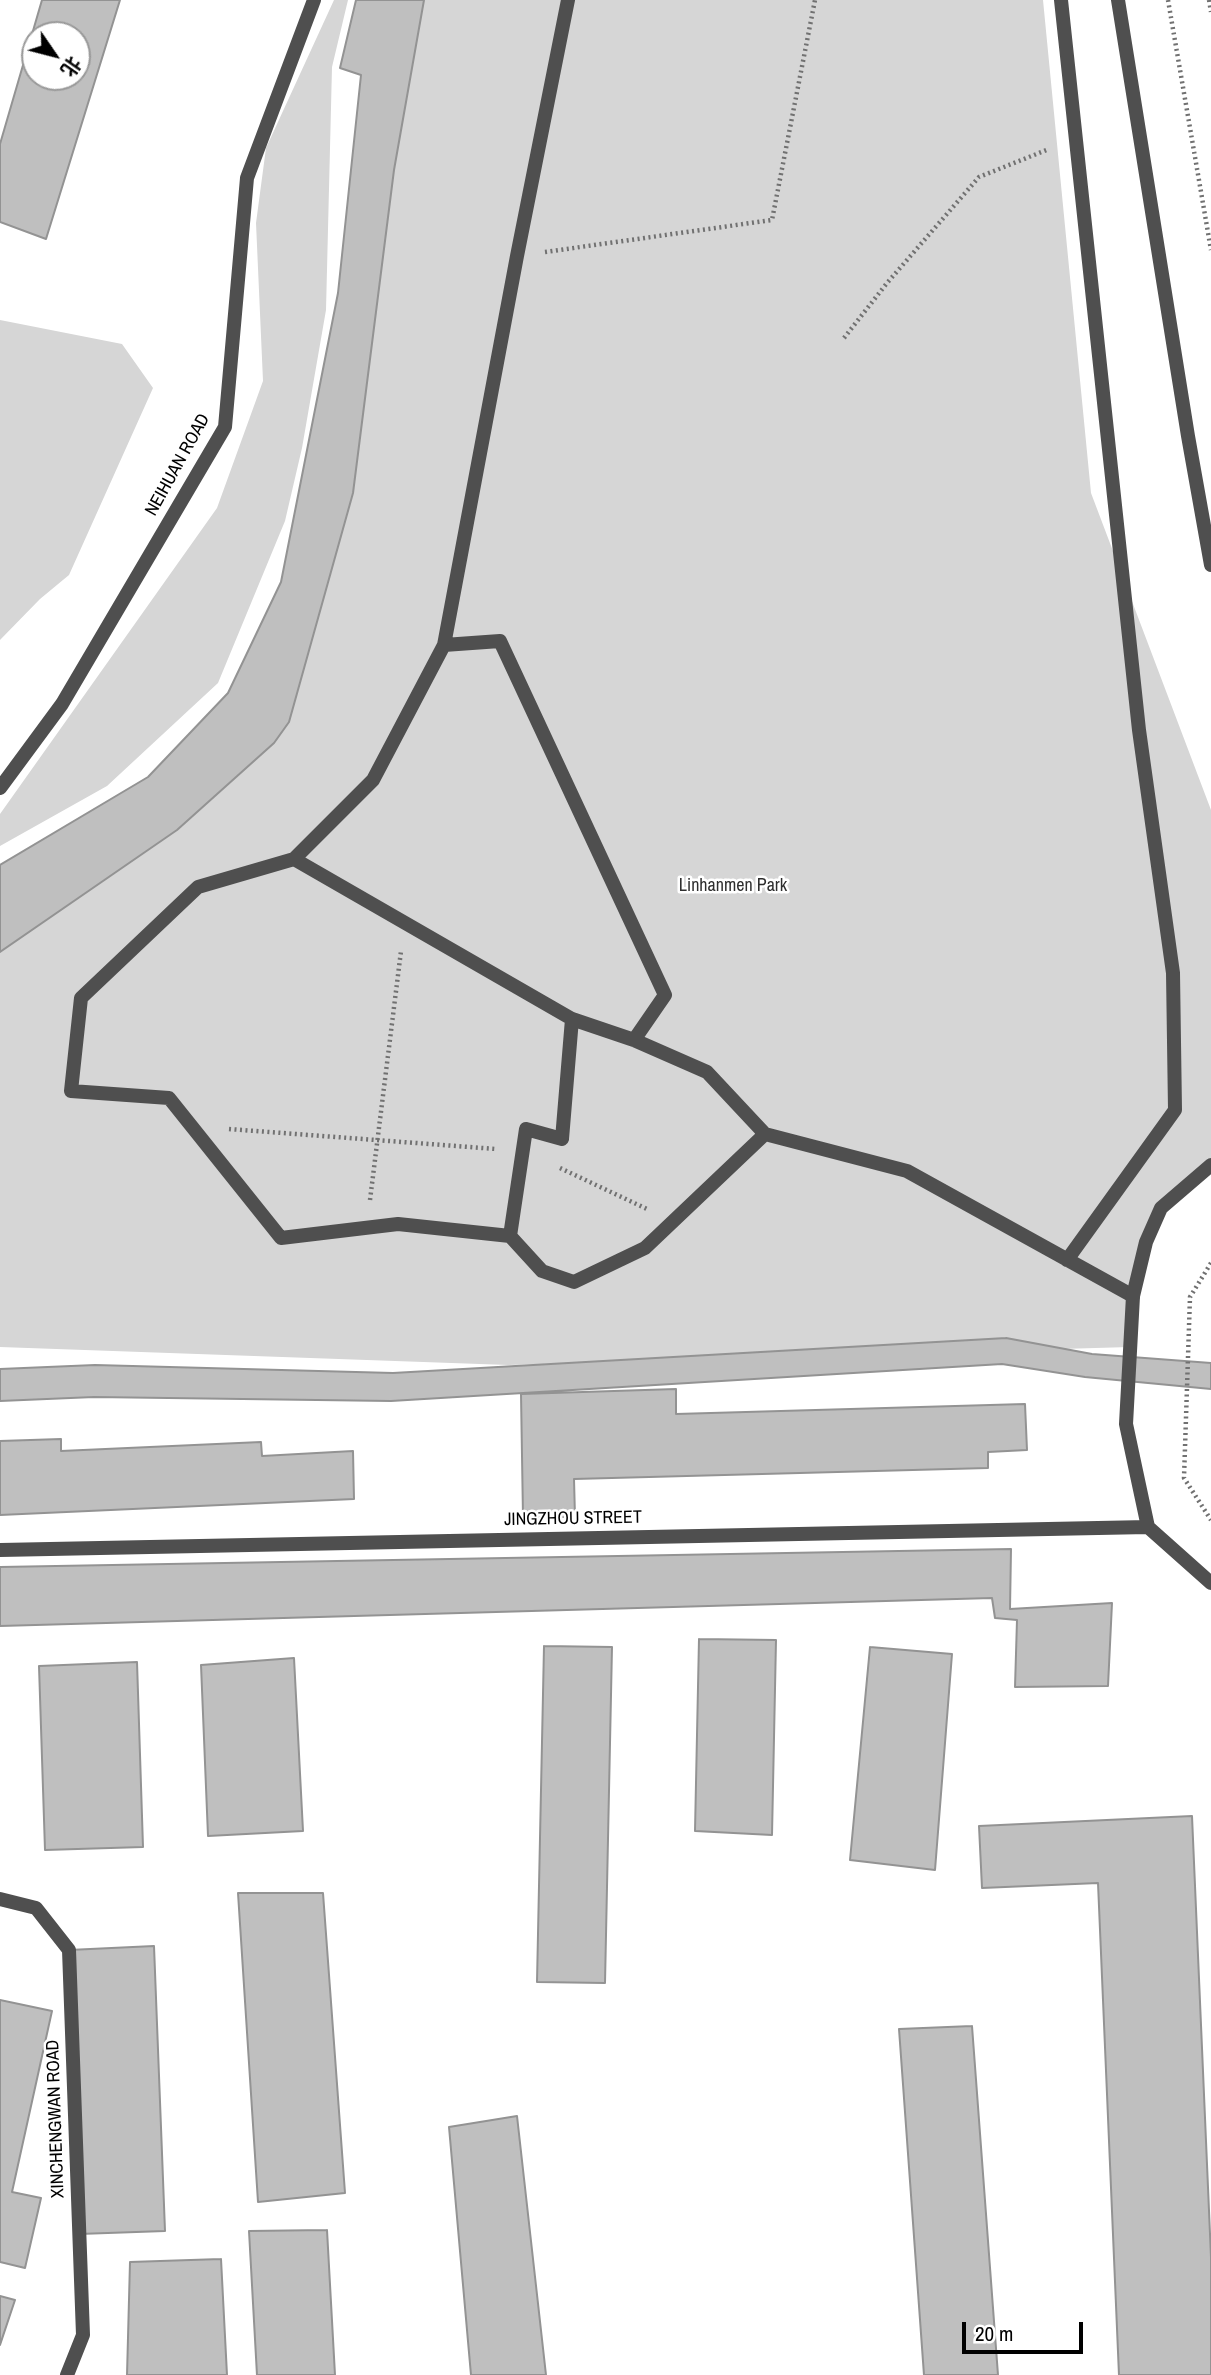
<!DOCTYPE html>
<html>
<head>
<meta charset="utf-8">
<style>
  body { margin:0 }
  #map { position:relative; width:1211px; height:2375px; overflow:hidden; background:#fff; font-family:"Archivo Narrow","Noto Sans SC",sans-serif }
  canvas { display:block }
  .north { position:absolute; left:21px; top:21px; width:70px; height:70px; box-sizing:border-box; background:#fff; border:2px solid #999; border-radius:50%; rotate:125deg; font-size:19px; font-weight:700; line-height:28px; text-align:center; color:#000 }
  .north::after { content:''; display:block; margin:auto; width:24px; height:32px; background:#000; clip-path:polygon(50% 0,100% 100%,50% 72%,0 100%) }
  .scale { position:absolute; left:962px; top:2322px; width:121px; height:32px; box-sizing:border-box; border:4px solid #000; border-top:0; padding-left:9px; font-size:21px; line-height:24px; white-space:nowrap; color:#000; -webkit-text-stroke:5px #fff; paint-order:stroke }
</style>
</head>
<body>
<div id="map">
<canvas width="1211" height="2375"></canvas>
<div class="north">北</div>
<div class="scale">20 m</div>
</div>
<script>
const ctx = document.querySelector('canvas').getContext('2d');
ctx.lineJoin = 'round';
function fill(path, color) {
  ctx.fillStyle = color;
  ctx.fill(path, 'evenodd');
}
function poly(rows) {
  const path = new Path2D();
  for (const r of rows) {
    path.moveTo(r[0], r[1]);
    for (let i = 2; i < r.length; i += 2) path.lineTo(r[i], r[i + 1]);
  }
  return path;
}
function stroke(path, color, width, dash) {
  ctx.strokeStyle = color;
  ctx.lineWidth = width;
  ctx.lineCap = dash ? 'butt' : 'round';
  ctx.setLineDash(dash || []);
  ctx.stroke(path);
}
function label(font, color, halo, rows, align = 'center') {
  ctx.font = font + ' "Archivo Narrow",sans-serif';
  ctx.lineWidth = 5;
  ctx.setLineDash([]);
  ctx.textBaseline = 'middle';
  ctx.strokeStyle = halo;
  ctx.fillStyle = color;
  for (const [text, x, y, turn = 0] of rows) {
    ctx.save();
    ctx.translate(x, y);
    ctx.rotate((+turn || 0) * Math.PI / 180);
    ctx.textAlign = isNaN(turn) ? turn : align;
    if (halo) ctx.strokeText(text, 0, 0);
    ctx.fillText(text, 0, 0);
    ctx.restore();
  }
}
fill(poly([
  [334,0,348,0,332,67,326,310,302,448,285,521,218,683,107,786,0,846,0,814,217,508,263,381,256,223,266,148],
  [424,0,1043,0,1091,493,1211,810,1211,1165,1161,1208,1146,1242,1130,1347,508,1365,0,1347,0,952,177,830,274,743,289,721,353,493,394,170],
  [0,320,122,344,153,388,69,575,40,599,0,640]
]), '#d6d6d6');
const building = poly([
  [42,0,120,0,46,239,0,222,0,144,42,0],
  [35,35,77,35,77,77,35,77,35,35],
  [356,0,424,0,394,170,353,493,289,722,274,743,177,830,0,952,0,865,148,777,228,693,281,582,338,293,361,75,340,68,356,0],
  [1006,1338,1092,1354,1211,1363,1211,1389,1085,1377,1002,1364,391,1401,94,1397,0,1401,0,1369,95,1365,393,1373,1006,1338],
  [676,1389,676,1414,1025,1404,1027,1450,988,1452,988,1468,574,1479,575,1517,523,1517,521,1394,676,1389],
  [61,1439,61,1451,261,1442,262,1456,353,1451,354,1499,0,1515,0,1441,61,1439],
  [1011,1549,1010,1609,1112,1603,1108,1686,1015,1687,1017,1620,995,1618,992,1598,0,1626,0,1567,1011,1549],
  [699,1639,776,1640,772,1835,695,1831,699,1639],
  [544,1646,612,1647,605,1983,537,1982,544,1646],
  [870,1647,952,1654,935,1870,850,1860,870,1647],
  [294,1658,303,1831,208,1836,201,1665,294,1658],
  [137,1662,143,1847,45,1850,39,1666,137,1662],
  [1192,1816,1211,2257,1211,2375,1119,2375,1098,1883,982,1888,979,1826,1192,1816],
  [238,1893,323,1893,345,2193,258,2202,238,1893],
  [154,1946,165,2231,79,2234,69,1950,154,1946],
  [0,2000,52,2011,12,2192,41,2198,25,2268,0,2262,0,2000],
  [972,2026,998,2375,924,2375,899,2029,972,2026],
  [517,2116,546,2375,471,2375,449,2127,517,2116],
  [327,2230,335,2375,257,2375,249,2231,327,2230],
  [221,2259,227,2375,127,2375,130,2262,221,2259],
  [0,2296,15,2300,0,2345,0,2296]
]);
fill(building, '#bfbfbf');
stroke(building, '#939393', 2);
stroke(poly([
  [1168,0,1211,250],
  [1209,0,1211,12],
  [545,252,772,220,815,0],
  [844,338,887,283,979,177,1049,149],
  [229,1129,496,1149],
  [560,1168,647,1209],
  [370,1200,401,951],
  [1211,1263,1190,1297,1184,1478,1211,1520]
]), '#717171', 4.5, [2, 3.5]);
stroke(poly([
  [1061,0,1139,730,1173,973,1175,1110,1067,1260],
  [444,645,500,641,665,995,634,1040,572,1019,294,859,198,887,81,998,71,1091,169,1098,281,1238,398,1224,510,1236,526,1129,562,1139,572,1019],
  [294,859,373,780,444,645,517,256,568,0],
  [634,1040,707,1072,765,1134,907,1171,1133,1296],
  [510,1236,542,1271,574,1282,645,1248,765,1134]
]), '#4f4f4f', 14);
stroke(poly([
  [0,1899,36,1908,69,1950,83,2335,67,2375]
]), '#4f4f4f', 14);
stroke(poly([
  [1118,0,1188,436,1211,565],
  [0,788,62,704,225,427,247,178,314,0],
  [1211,1165,1161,1208,1146,1242,1133,1296,1126,1424,1148,1527,1211,1583],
  [0,1550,1148,1527]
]), '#4f4f4f', 14);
label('18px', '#000', '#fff', [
  ["NEIHUAN ROAD",178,465,-61],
  ["JINGZHOU STREET",573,1519,-1],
  ["XINCHENGWAN ROAD",56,2119,-92]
]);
label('18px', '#2d2d2d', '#fff', [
  ["Linhanmen Park",733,886]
]);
</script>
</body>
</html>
